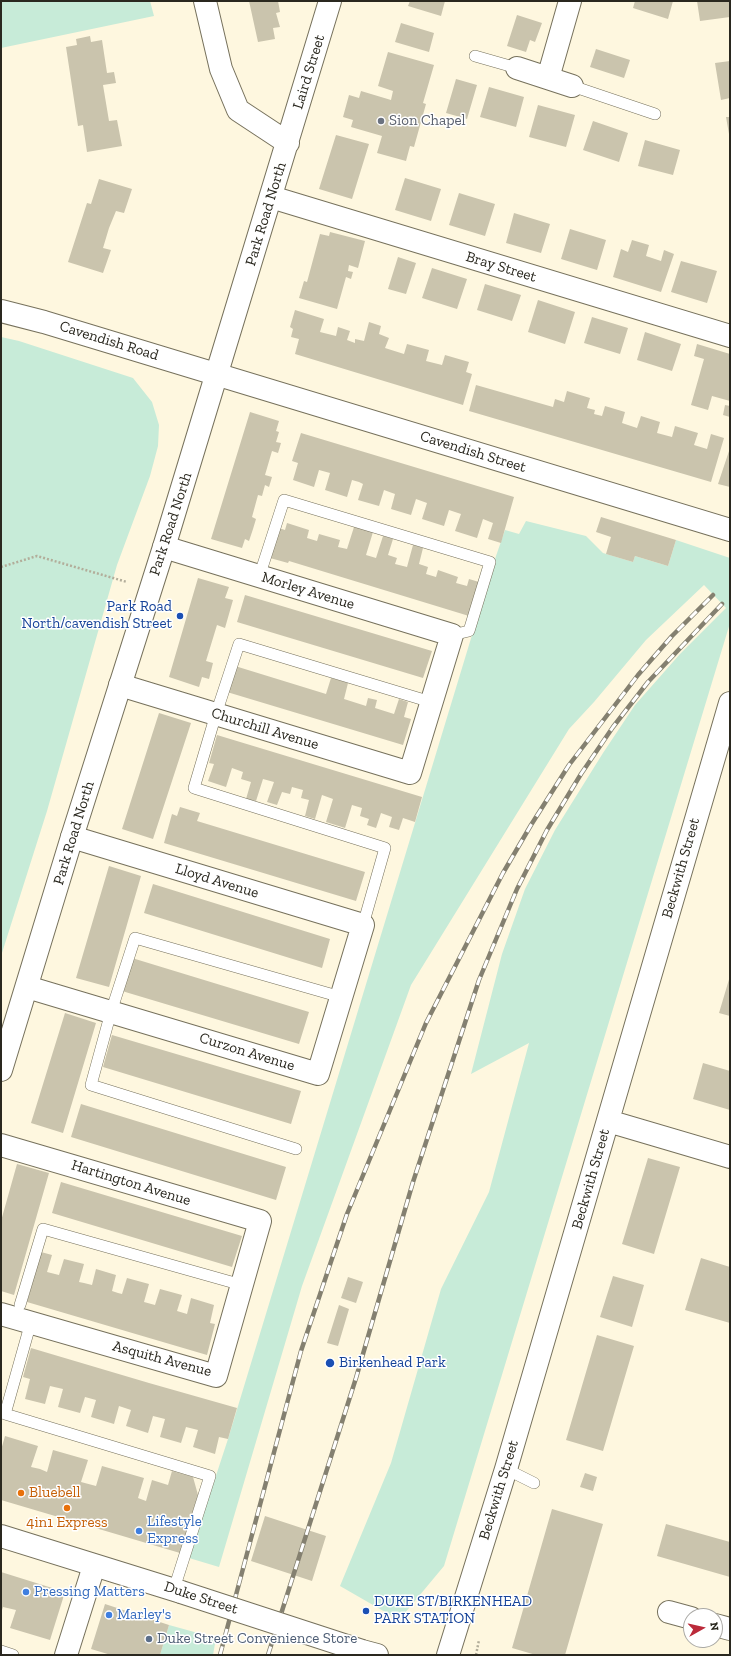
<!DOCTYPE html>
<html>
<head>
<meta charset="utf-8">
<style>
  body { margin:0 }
  #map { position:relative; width:731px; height:1656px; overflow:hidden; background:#fef7df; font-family:"Zilla Slab",serif }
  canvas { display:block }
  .frame { position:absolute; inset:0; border:2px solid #2a281f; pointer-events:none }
  .north { position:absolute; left:683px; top:1608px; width:40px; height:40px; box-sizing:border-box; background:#fff; border:1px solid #aaa9a5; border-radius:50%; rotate:82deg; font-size:11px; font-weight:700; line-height:16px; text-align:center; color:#2a281f }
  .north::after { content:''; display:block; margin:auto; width:14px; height:18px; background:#bb2a3a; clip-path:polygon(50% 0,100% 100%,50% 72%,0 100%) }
</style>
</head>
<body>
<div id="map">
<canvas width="731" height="1656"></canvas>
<div class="frame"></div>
<div class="north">N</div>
</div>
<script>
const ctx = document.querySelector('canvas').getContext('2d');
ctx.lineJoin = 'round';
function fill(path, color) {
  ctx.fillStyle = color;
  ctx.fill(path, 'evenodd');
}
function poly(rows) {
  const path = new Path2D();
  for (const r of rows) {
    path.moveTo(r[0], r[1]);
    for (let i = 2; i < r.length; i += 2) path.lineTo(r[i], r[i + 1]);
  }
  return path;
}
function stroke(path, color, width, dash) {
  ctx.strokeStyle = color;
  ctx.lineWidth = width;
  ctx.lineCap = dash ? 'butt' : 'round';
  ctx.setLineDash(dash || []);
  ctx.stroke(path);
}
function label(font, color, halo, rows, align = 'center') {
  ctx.font = font + ' "Zilla Slab",serif';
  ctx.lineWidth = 3;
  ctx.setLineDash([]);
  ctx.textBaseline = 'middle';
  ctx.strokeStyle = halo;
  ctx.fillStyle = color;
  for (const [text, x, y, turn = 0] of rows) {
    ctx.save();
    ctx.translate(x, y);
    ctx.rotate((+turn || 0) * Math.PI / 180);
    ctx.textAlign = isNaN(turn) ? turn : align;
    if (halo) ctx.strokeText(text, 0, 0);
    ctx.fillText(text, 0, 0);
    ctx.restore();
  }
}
fill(poly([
  [1,1,150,1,154,16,1,48],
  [1,337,19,341,133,378,152,402,159,425,158,446,150,476,117,565,47,811,1,956],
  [526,521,586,536,603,553,633,562,635,556,668,566,676,540,730,558,730,623,444,1566,399,1620,340,1586,391,1463,441,1289,489,1192,529,1043,471,1074,502,954,525,889,555,830,603,753,635,705,680,654,726,608,704,585,646,640,594,702,569,729,411,985,302,1286,219,1567,189,1558,228,1439,496,556,505,530,519,534],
  [169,1625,216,1638,213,1655,160,1655]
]), '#c7ebd8');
fill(poly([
  [249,1,278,1,280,12,276,13,280,27,273,28,275,39,258,42],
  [410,1,445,1,441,16,408,6],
  [635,1,673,1,668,19,633,8],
  [697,1,730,1,730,17,700,21],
  [517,15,542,23,535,42,530,40,526,52,507,46],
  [401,23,434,33,429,52,395,42],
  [90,36,91,42,102,40,107,73,114,72,116,83,103,85,109,121,117,120,122,146,87,152,83,125,78,126,66,47,77,45,76,39],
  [596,49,630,60,624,78,590,67],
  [388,52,434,65,423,103,426,104,414,147,410,146,406,161,377,153,382,136,351,127,353,120,343,117,349,95,359,98,361,91,391,100,393,91,378,86],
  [730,61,730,98,721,100,715,63],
  [456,79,477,85,467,119,446,113],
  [489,87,524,97,516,127,480,117],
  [538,105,575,115,566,147,529,137],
  [726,117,730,117,730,134,729,134],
  [593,121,628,133,619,162,583,150],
  [336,135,369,144,352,199,319,189],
  [645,140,680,150,673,175,638,166],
  [405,178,441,189,431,221,395,210],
  [99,179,132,189,124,213,116,211,109,228,103,248,111,250,103,273,68,262,87,203,91,204],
  [459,193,495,204,485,236,449,225],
  [514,213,550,224,541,253,506,243],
  [570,229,606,240,597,270,561,259],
  [330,232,365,241,358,268,349,265,348,271,353,272,351,279,346,277,337,309,299,298,304,281,307,282,320,234,329,236],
  [632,240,649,245,646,256,661,261,664,250,674,254,661,292,613,277,621,249,628,252],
  [398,257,416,263,406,294,388,289],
  [681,261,717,271,707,303,671,292],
  [432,268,467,279,457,309,422,298],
  [485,284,521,295,512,321,477,310],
  [538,300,575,312,565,344,528,332],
  [295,310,324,319,320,332,336,336,338,327,350,331,347,340,355,343,355,339,364,341,369,322,381,326,379,334,389,338,385,348,404,354,407,344,429,350,426,361,442,365,445,355,469,362,466,372,472,374,463,405,295,354,299,339,291,337,293,329,290,327],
  [592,317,628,328,620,354,584,343],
  [645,332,681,344,672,371,637,360],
  [697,344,730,354,730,401,712,396,708,410,691,405,704,359,694,356],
  [476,385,553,407,555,399,564,402,567,391,590,398,587,408,595,410,594,414,602,416,605,406,625,412,622,423,637,428,641,416,660,422,657,433,672,437,675,426,698,433,694,445,707,449,711,434,724,438,711,482,469,411],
  [725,405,730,406,730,417,723,415],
  [250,412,279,421,276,431,279,432,276,442,281,443,278,453,272,451,265,475,272,477,269,487,265,485,262,496,258,495,252,517,256,519,253,529,249,541,245,539,242,548,211,539],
  [301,433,514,497,501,543,488,539,493,523,483,519,477,538,455,531,461,514,449,510,444,526,422,519,427,503,416,499,411,515,391,509,395,494,384,490,379,506,358,500,363,484,359,482,352,480,347,497,325,490,330,473,319,470,314,487,293,480,298,463,292,461],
  [730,448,730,487,718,484],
  [601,517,676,540,668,566,635,556,633,562,606,554,611,537,596,532],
  [287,523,309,530,307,538,317,541,319,534,340,540,338,547,347,549,354,527,373,532,366,555,376,558,383,536,393,539,388,555,397,558,395,564,407,567,413,545,423,548,419,564,428,567,426,574,436,577,438,570,458,577,456,583,467,586,469,579,479,582,469,616,289,561,288,563,270,558,279,528,285,530],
  [198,578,229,587,225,598,233,600,225,628,217,625,206,661,213,663,209,679,202,677,199,687,169,677],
  [245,595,432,651,423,678,237,622],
  [235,666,326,694,331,678,348,683,344,699,366,706,368,698,377,700,375,708,394,714,399,699,408,702,404,717,411,719,403,745,227,692],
  [159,713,191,723,153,839,122,829],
  [217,735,422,797,415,822,403,818,399,830,389,827,392,817,381,813,376,828,367,825,369,819,360,816,362,808,352,805,345,828,326,822,333,799,322,795,315,819,305,816,309,800,301,798,303,790,292,787,290,794,282,792,277,805,267,802,274,782,263,779,256,801,246,799,251,782,241,779,243,772,232,768,226,787,208,781,214,764,209,763],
  [180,807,200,813,197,821,365,872,356,901,164,843,172,814,177,816],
  [109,866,141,876,109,987,76,978],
  [153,884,330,939,322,968,144,913],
  [132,958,309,1012,299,1044,122,991],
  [730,976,730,1016,719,1013],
  [65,1013,96,1023,63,1133,31,1123],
  [112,1035,301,1091,291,1124,103,1067],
  [703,1063,730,1071,730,1110,693,1099],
  [81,1104,286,1167,276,1200,71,1137],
  [648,1158,680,1167,654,1254,622,1244],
  [17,1164,49,1173,14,1295,1,1291,1,1221],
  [61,1182,242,1236,232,1267,52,1213],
  [41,1252,52,1255,47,1272,59,1275,64,1259,84,1264,79,1282,84,1283,92,1285,96,1269,116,1275,112,1291,118,1293,122,1294,127,1278,149,1284,144,1302,155,1305,160,1289,182,1295,177,1311,187,1314,191,1298,214,1305,210,1323,215,1324,207,1355,27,1302],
  [701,1258,730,1267,730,1323,685,1310],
  [613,1276,644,1285,632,1327,600,1317],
  [348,1277,363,1282,356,1303,341,1298],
  [339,1305,349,1309,338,1346,327,1343],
  [597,1335,634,1346,603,1451,566,1440],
  [31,1348,149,1383,237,1408,228,1439,219,1437,215,1454,193,1447,198,1430,186,1427,181,1443,160,1437,165,1419,153,1416,148,1433,126,1426,131,1410,119,1406,114,1424,91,1417,96,1400,85,1397,80,1413,58,1407,63,1389,50,1386,45,1404,25,1399,30,1379,23,1377],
  [5,1436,38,1446,31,1467,40,1469,47,1472,53,1450,88,1460,81,1482,96,1486,102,1466,144,1478,138,1498,146,1501,152,1480,168,1485,172,1471,193,1477,198,1495,180,1553,1,1500,1,1450],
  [585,1473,597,1477,593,1491,580,1487],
  [552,1509,603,1524,565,1655,536,1655,512,1648],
  [265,1516,326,1536,312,1581,251,1561],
  [666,1524,730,1542,730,1577,657,1556],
  [1,1572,65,1592,50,1640,10,1628,16,1610,3,1607,1,1613],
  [105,1604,169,1625,160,1655,111,1655,91,1649]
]), '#cac4ad');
const service = poly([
  [475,56,517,68],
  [572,86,655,114],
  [259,577,284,500,490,562,469,631,452,635],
  [363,925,385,848,194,788,216,714,239,644,431,702],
  [296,1149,91,1085,111,1012,135,938,341,997],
  [20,1305,43,1229,242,1285],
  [31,1322,5,1414,210,1476,174,1589],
  [506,1469,534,1483],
  [1,1651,13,1655]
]);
const minor = poly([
  [517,68,572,86],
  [548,78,570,1],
  [271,197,730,336],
  [1,311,44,322,730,530],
  [120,685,410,773,452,635,164,547],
  [27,987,318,1074,363,925,72,837],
  [608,1121,730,1157],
  [1,1145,260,1221,216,1376,1,1314],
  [669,1612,691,1618],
  [715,1625,730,1629],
  [66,1655,94,1566],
  [448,1655,506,1469,730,703]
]);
const primary = poly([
  [205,1,221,69,238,110,288,143],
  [1,1070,72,837,164,547,330,1],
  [1,1536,181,1592],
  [362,1651,377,1655]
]);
stroke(service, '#76715c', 12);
stroke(minor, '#76715c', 24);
stroke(primary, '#76715c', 24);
stroke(poly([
  [1,567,37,556,127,582],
  [476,1655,479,1640]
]), '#b2ad9a', 2.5, [2, 2]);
stroke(service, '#fff', 11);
stroke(minor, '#fff', 22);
stroke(primary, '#fff', 22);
const rail = poly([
  [220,1655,301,1351,347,1214,426,1023,503,873,531,825,569,765,638,675,672,636,713,595],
  [268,1655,356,1378,413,1182,479,980,517,889,547,830,581,774,613,727,648,682,722,604]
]);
stroke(rail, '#848070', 4.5);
stroke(rail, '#fff', 3, [9]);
const primaryBridge = poly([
  [181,1592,362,1651]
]);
stroke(primaryBridge, '#76715c', 24, []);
stroke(primaryBridge, '#fff', 22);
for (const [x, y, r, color] of [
  [381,121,4,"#6b7280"],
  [180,616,4,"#1a4fb4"],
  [330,1363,5,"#1a4fb4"],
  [21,1493,4,"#e8710a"],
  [67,1508,4,"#e8710a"],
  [139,1531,4,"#3f7fe0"],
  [26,1592,4,"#3f7fe0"],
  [366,1611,4,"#1a4fb4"],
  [109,1615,4,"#3f7fe0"],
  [149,1639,4,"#5c6f8a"]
]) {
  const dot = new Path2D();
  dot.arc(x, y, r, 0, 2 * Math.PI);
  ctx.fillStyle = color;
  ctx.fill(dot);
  stroke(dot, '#fff', 1.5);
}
label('15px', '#2a281f', '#fff', [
  ["Laird Street",309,72,-73],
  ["Park Road North",266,214,-73],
  ["Bray Street",501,267,17],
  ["Cavendish Road",109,341,17],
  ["Cavendish Street",473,452,17],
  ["Park Road North",171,524,-72],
  ["Morley Avenue",308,591,17],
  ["Churchill Avenue",265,729,17],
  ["Park Road North",74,833,-73],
  ["Beckwith Street",681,868,-74],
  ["Lloyd Avenue",217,881,17],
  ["Curzon Avenue",247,1052,17],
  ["Beckwith Street",591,1179,-74],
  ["Hartington Avenue",131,1183,17],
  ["Asquith Avenue",162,1359,15],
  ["Beckwith Street",499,1490,-73],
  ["Duke Street",201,1598,18]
]);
label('15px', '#5b616d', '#fff', [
  ["Sion Chapel",389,121]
], 'left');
label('15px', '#164399', '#fff', [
  ["Park Road",172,607,"right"],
  ["North/cavendish Street",172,624,"right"],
  ["Birkenhead Park",339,1363],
  ["DUKE ST/BIRKENHEAD",374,1602],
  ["PARK STATION",374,1619]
], 'left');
label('15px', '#c56008', '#fff', [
  ["Bluebell",29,1493],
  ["4in1 Express",67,1523,"center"]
], 'left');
label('15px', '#366cbe', '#fff', [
  ["Lifestyle",147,1522],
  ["Express",147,1539],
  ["Pressing Matters",34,1592],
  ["Marley's",117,1615]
], 'left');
label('15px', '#4e5e75', '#fff', [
  ["Duke Street Convenience Store",157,1639]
], 'left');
</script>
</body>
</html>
